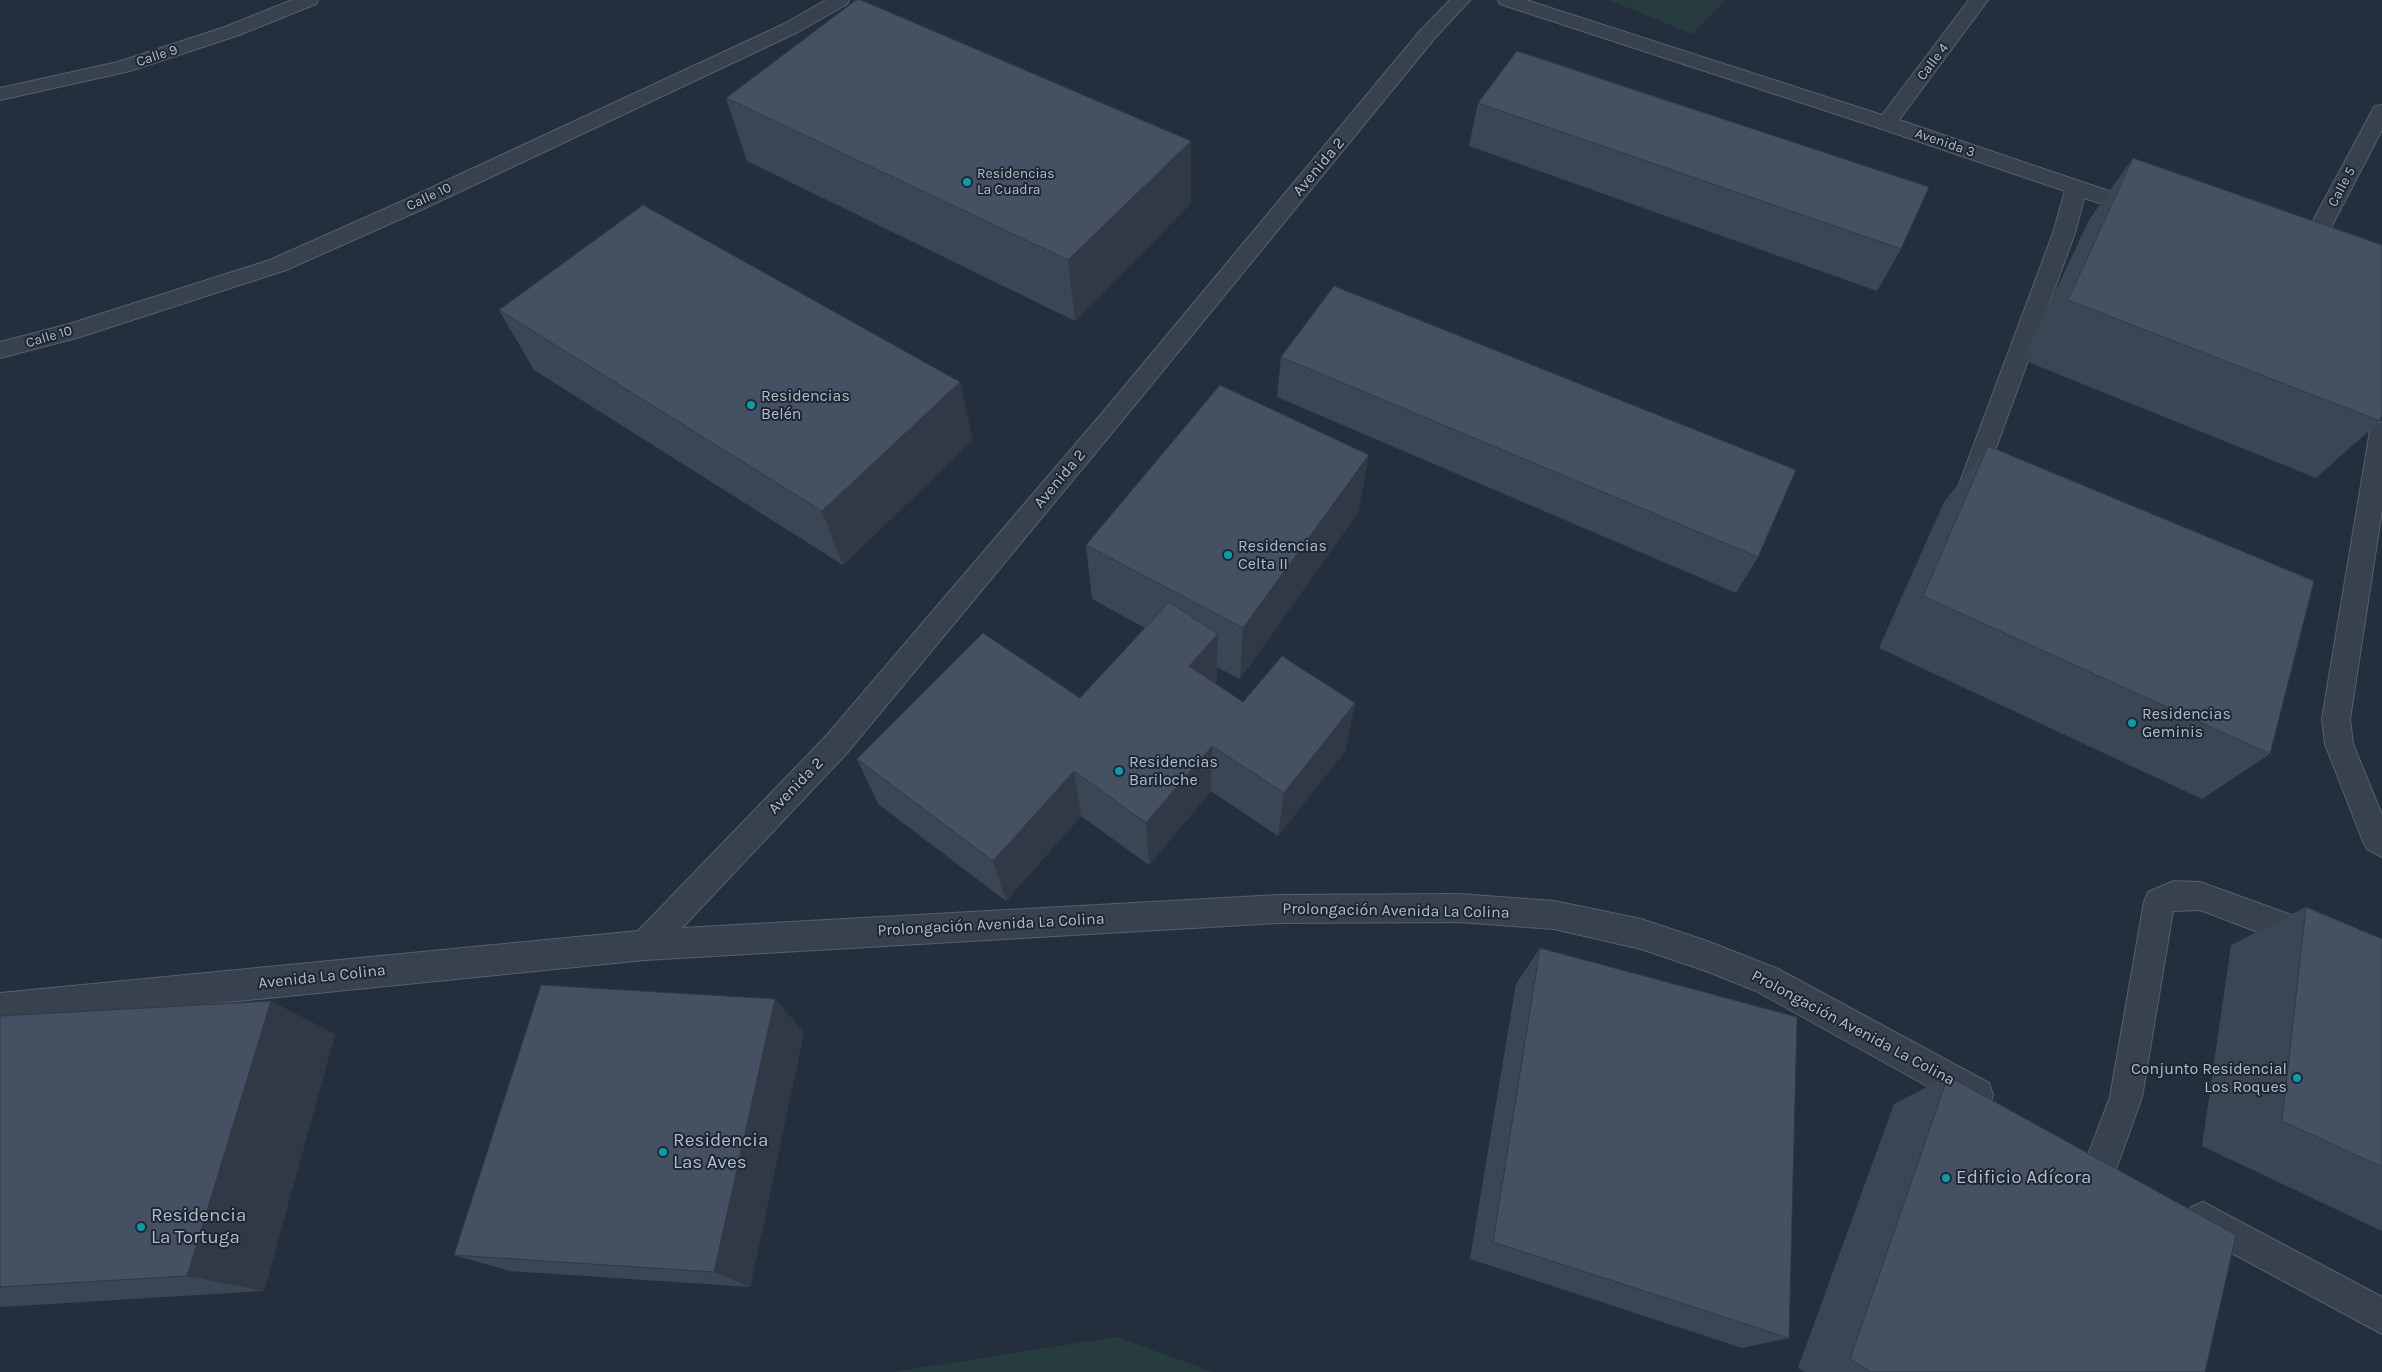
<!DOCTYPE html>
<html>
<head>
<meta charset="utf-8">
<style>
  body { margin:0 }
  canvas { display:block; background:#242f3e }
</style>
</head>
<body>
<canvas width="2382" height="1372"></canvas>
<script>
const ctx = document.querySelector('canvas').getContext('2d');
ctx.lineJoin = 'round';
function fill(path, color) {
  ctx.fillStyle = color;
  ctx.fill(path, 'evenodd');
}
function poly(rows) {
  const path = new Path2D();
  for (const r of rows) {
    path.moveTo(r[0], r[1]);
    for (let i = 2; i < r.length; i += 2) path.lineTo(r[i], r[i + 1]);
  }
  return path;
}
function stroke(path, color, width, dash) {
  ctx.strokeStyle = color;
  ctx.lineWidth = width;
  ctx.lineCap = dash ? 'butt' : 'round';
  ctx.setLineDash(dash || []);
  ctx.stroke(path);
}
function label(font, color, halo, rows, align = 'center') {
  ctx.font = font + ' Karla,sans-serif';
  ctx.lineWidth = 4;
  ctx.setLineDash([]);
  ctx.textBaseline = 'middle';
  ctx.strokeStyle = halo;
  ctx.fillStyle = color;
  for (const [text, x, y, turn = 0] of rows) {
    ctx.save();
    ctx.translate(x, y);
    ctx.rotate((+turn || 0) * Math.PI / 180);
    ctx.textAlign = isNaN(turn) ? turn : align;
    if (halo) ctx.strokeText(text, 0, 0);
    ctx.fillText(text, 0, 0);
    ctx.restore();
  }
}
fill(poly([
  [1609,0,1726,0,1692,34],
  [1116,1337,1213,1372,893,1372]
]), '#263c3f');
const street = poly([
  [292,0,318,0,316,4,239,35,130,71,0,100,0,88,118,62,225,27,292,0],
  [826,0,849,0,847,4,798,32,423,209,286,270,80,337,0,358,0,342,69,324,270,260,407,199,784,24,826,0],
  [1450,0,1470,0,1434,39,1125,417,847,753,682,928,1278,895,1458,894,1554,901,1641,919,1707,941,1778,969,1989,1083,1993,1095,1989,1107,1977,1111,1965,1107,1756,991,1706,971,1641,949,1554,929,1458,922,1278,923,645,960,0,1025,0,993,638,931,827,735,1109,405,1420,31,1450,0],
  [1498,0,1526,0,1882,115,1969,0,1988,0,1899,120,2147,204,2150,209,2147,214,2139,216,2084,198,2075,233,1979,494,1970,497,1961,494,1958,487,2053,233,2065,191,1879,128,1500,4,1498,0],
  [2382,105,2382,130,2315,258,2312,263,2304,266,2296,263,2293,258,2372,111,2375,106,2382,105],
  [2382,422,2382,510,2350,719,2353,744,2382,815,2382,857,2367,849,2362,839,2325,744,2322,719,2370,431,2373,425,2382,422],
  [2174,881,2200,882,2308,921,2319,926,2323,936,2319,946,2308,951,2200,910,2173,911,2142,1097,2114,1175,2102,1180,2090,1175,2085,1163,2110,1097,2144,902,2148,892,2174,881],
  [2203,1202,2382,1297,2382,1334,2191,1231,2186,1219,2191,1207,2203,1202]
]);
stroke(street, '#565f6c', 2);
fill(street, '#38414e');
fill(poly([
  [726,98,1191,141,1191,203,1075,321,747,161],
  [1478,103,1901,249,1877,291,1469,146],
  [2133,158,2380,421,2316,478,2023,360,2089,220],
  [499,310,973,440,843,565,534,370],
  [1281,357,1758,557,1736,593,1277,397],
  [1988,446,2270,754,2202,799,1879,648,1944,502],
  [1359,511,1240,679,1217,667,1216,684,1243,702,1355,703,1345,751,1278,836,1211,791,1149,865,1081,816,1006,901,878,804,857,759,1080,698,1145,628,1092,599,1086,545],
  [2306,907,2382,939,2382,1231,2202,1146,2231,945],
  [1540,948,1789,1338,1742,1348,1470,1259,1516,984],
  [0,1016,335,1034,264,1291,0,1307],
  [804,1032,750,1287,510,1271,454,1255],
  [1948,1076,2205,1372,1805,1372,1798,1368,1894,1104]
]), '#3b4654');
fill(poly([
  [1191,141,1191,203,1075,321,1068,260],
  [960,382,973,440,843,565,822,511],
  [1369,455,1359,511,1240,679,1243,628],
  [1218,634,1216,684,1189,666],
  [1355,703,1345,751,1278,836,1284,793],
  [1212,746,1211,791,1149,865,1146,823],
  [1074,771,1081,816,1006,901,993,861],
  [775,999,804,1032,750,1287,714,1272],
  [271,1001,335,1034,264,1291,187,1276]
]), '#303945');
const building = poly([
  [856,0,861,0,1191,141,1068,260,726,98,856,0],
  [1517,51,1929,187,1901,249,1478,103,1517,51],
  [2133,158,2382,245,2382,415,2380,421,2068,300,2133,158],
  [643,205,960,382,822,511,499,310,643,205],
  [1334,286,1796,470,1758,557,1281,357,1334,286],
  [1220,385,1369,455,1243,628,1086,545,1220,385],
  [1988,446,2314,581,2270,754,1923,596,1988,446],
  [1169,602,1218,634,1189,666,1243,702,1282,656,1355,703,1284,793,1212,746,1146,823,1074,771,993,861,857,759,983,633,1080,698,1169,602],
  [2306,907,2382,939,2382,1167,2282,1121,2306,907],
  [1540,948,1797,1017,1789,1338,1493,1242,1540,948],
  [541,985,775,999,714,1272,454,1255,541,985],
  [271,1001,187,1276,0,1287,0,1016,271,1001],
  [1948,1076,2236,1235,2205,1372,1871,1372,1850,1359,1948,1076]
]);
fill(building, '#455162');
stroke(building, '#303945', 1);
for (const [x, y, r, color] of [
  [967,182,5,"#0f9aa8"],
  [751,405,5,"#0f9aa8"],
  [1228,555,5,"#0f9aa8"],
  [2132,723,5,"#0f9aa8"],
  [1119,771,5,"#0f9aa8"],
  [2297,1078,5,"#0f9aa8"],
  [663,1152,5,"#0f9aa8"],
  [1946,1178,5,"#0f9aa8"],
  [141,1227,5,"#0f9aa8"]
]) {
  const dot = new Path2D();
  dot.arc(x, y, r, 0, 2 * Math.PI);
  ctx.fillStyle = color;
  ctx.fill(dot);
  stroke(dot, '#1d2633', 2);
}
label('14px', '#b4bcc9', '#1d2633', [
  ["Calle 9",157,56,-18],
  ["Calle 4",1933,62,-53],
  ["Avenida 3",1945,143,19],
  ["Calle 5",2342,187,-62],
  ["Calle 10",429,197,-25],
  ["Calle 10",49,337,-16]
]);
label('14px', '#b4bcc9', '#1d2633', [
  ["Residencias",977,174],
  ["La Cuadra",977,190]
], 'left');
label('16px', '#b4bcc9', '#1d2633', [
  ["Avenida 2",1319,167,-50],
  ["Avenida 2",1060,479,-50],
  ["Avenida 2",796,786,-46],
  ["Prolongación Avenida La Colina",1396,911,1],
  ["Prolongación Avenida La Colina",991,925,-3],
  ["Avenida La Colina",322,977,-6],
  ["Prolongación Avenida La Colina",1853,1028,28]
]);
label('16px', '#b4bcc9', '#1d2633', [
  ["Residencias",761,396],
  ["Belén",761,414],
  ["Residencias",1238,546],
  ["Celta II",1238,564],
  ["Residencias",2142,714],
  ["Geminis",2142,732],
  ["Residencias",1129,762],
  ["Bariloche",1129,780],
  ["Conjunto Residencial",2287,1069,"right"],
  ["Los Roques",2287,1087,"right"]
], 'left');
label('19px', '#b4bcc9', '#1d2633', [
  ["Residencia",673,1141],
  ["Las Aves",673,1163],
  ["Edificio Adícora",1956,1178],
  ["Residencia",151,1216],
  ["La Tortuga",151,1238]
], 'left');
</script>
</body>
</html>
